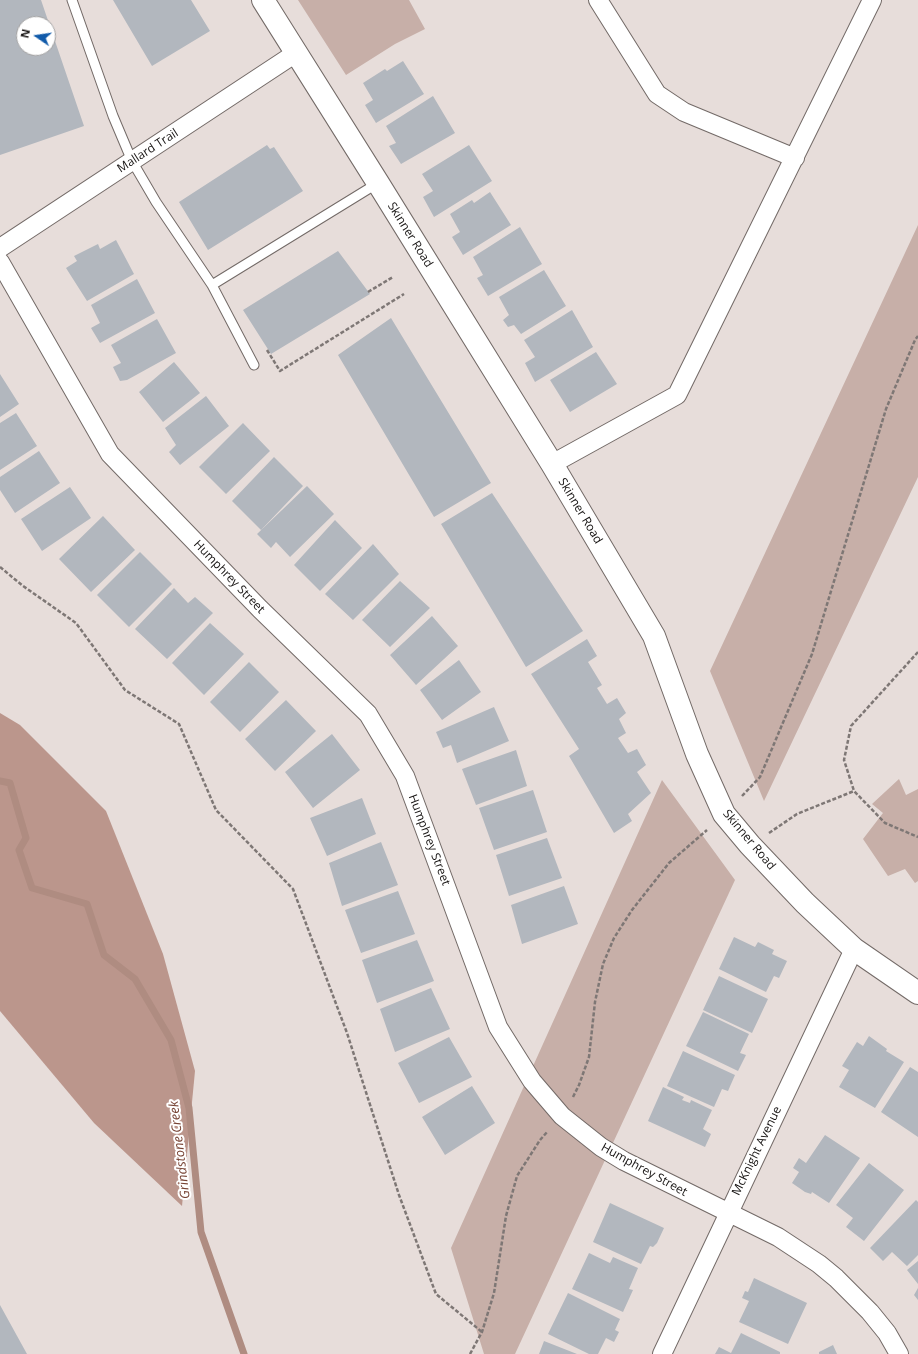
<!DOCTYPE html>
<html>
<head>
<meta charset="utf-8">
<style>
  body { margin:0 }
  #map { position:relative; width:918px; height:1354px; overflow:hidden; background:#e7ddda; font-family:"Open Sans",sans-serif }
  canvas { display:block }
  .north { position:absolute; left:16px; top:16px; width:40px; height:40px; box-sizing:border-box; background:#fff; border:1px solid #a1a0a0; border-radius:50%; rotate:283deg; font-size:11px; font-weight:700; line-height:16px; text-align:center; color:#151211 }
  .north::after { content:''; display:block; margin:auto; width:14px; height:18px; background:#115baa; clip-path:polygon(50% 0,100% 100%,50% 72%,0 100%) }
</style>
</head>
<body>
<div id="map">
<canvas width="918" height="1354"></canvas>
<div class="north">N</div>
</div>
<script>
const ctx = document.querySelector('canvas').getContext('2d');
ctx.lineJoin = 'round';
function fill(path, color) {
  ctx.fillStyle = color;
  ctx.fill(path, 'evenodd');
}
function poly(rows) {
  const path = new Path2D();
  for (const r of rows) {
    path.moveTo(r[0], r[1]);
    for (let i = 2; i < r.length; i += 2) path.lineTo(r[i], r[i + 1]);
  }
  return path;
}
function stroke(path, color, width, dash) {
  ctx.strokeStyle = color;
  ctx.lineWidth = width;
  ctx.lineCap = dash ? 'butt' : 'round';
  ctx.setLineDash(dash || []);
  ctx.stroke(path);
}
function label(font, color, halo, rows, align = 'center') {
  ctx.font = font + ' "Open Sans",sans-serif';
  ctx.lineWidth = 4;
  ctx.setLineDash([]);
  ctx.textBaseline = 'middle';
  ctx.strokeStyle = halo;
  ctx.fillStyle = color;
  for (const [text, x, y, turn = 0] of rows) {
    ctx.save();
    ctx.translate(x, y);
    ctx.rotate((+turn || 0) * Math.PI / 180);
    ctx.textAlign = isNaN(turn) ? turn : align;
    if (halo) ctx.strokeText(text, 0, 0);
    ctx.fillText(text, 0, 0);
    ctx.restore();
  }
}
fill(poly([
  [298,0,409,0,425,29,395,44,346,75],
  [918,225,918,477,764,801,710,671],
  [899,779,906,795,918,789,918,881,915,883,905,869,888,876,863,839,883,813,872,804],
  [662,780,735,880,515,1354,484,1354,451,1248]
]), '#c7afa8');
fill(poly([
  [0,713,20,725,106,811,163,954,195,1071,182,1206,94,1123,0,1011]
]), '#bb968c');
stroke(poly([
  [0,781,10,783,26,838,19,850,32,888,87,904,104,955,135,979,171,1040,189,1108,201,1232,244,1354]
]), '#af8c81', 7);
fill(poly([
  [0,0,41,0,84,126,0,155],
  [24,24,48,24,48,48,24,48],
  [113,0,191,0,210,31,152,66],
  [403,61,424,94,376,123,365,105,373,100,363,83,385,69,387,71],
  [433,96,455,133,401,164,389,146,396,143,386,126],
  [267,145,270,149,274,147,303,191,208,250,179,202],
  [469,145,492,181,434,217,423,197,433,191,422,174],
  [490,192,511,225,463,255,452,237,460,232,450,214,472,200,474,203],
  [520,227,542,264,488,296,477,278,483,275,473,257],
  [116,240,134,274,87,301,66,268,77,261,74,256,98,244,100,249],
  [338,251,370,294,271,354,243,310],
  [544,270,566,306,521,334,514,325,508,327,503,320,509,315,499,297],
  [137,279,155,313,100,343,91,328,100,323,91,305],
  [572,310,593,347,535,382,525,363,535,357,524,340],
  [391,318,491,483,434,517,338,355],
  [157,319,176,353,127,380,120,381,113,367,121,363,111,345],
  [596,352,617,384,570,412,550,380],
  [174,362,200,393,163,422,139,392],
  [0,374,19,404,0,417],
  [206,396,229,426,180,465,169,452,176,445,165,428],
  [16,413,37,446,0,470,0,423],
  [243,423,270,451,226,494,199,467],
  [39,451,60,483,15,513,0,490,0,477],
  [274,457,303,486,261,530,232,501],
  [307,486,334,514,290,557,276,542,271,548,257,534],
  [70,487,91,518,42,551,21,519],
  [492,493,583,631,526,667,441,524],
  [103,516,135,550,91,592,59,559],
  [335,520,362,548,320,591,294,565],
  [373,544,399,574,353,620,325,594],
  [140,552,172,584,129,627,97,595],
  [400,581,430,608,390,647,362,620],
  [174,588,188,603,195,597,213,613,167,659,135,629],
  [432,616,458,646,416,685,390,655],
  [210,623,244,654,204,695,172,663],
  [587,639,597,656,588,662,602,685,597,688,607,704,617,698,626,713,619,719,626,733,618,738,628,753,637,749,646,765,637,772,651,793,628,814,632,821,614,833,569,756,579,749,531,674],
  [459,660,481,692,442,720,420,690],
  [249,662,279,692,240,732,210,702],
  [286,700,316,731,275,771,245,739],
  [494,707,509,741,457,763,451,745,443,748,436,732],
  [332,734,360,770,313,808,285,772],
  [516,750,527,786,476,805,462,769],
  [533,790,547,832,494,850,479,808],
  [362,798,376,834,327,856,310,818],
  [547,838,562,878,509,896,496,855],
  [381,842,398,885,342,906,329,863],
  [564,886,578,924,522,944,511,905],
  [398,891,415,934,361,953,345,910],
  [734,937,755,947,758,942,774,950,772,954,787,961,779,978,774,976,766,992,719,969],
  [417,940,434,981,377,1003,362,960],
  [719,976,768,999,752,1033,703,1010],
  [431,988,450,1029,395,1052,380,1009],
  [703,1012,749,1034,740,1053,746,1055,738,1071,686,1046],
  [869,1036,887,1049,886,1051,904,1062,875,1108,839,1087,849,1070,842,1066,857,1042,863,1046],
  [449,1037,472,1077,419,1103,398,1063],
  [683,1051,735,1075,728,1091,722,1089,714,1107,667,1086],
  [910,1067,918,1072,918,1137,881,1112],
  [472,1086,495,1123,445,1155,422,1117],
  [663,1087,684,1097,682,1100,690,1103,691,1100,712,1110,703,1129,711,1134,705,1147,648,1121],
  [825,1135,860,1158,829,1203,812,1192,811,1194,805,1192,792,1183,799,1172,793,1168,799,1158,806,1163],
  [869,1163,904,1190,864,1241,846,1227,853,1218,836,1205],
  [916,1200,918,1202,918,1255,907,1266,892,1252,883,1261,870,1248],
  [610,1203,664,1228,657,1243,653,1247,650,1246,641,1264,593,1242],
  [589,1253,610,1263,613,1257,638,1268,629,1289,633,1290,623,1312,572,1289],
  [918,1261,918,1284,907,1270],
  [754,1278,807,1303,788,1344,739,1322,749,1301,742,1298,745,1291,748,1292],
  [918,1288,918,1300,914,1295],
  [568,1293,620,1319,615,1330,619,1332,614,1342,606,1338,598,1354,589,1354,548,1334],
  [0,1305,27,1354,0,1354],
  [741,1333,780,1352,780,1354,715,1354,719,1347,731,1353],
  [544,1341,577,1354,539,1354],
  [833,1345,837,1354,819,1354,819,1352]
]), '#b2b7be');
const service = poly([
  [72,0,113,116,132,161,156,202,212,285,254,365],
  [212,285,378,183]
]);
const minor = poly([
  [598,0,657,94,684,112,795,158],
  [0,248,296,53],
  [0,262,110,454,260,609,368,714,405,776,498,1027,532,1081,562,1116,601,1147,624,1161,778,1237,819,1264,836,1278,870,1312,887,1333,899,1354],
  [552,464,677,395,872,0],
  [662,1354,854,949]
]);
const tertiary = poly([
  [263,0,378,183,552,464,654,636,697,754,724,814,750,845,805,903,854,949,918,993]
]);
stroke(service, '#736a67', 11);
stroke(minor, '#736a67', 20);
stroke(tertiary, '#736a67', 24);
stroke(poly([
  [368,292,393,277],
  [267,350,280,371,404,294],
  [0,567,23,586,76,623,125,690,179,724,216,810,293,889,347,1033,399,1195,436,1294,482,1332],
  [918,652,851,726,844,760,854,791,885,823,918,837],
  [742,796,760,777,812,654,886,409,915,340,918,336],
  [769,833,797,814,854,791],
  [573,1097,579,1085,589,1057,595,1002,603,964,614,938,632,910,669,863,707,830],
  [470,1354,482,1332,494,1293,506,1216,517,1176,540,1140,548,1131]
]), '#7e7775', 2.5, [4, 2]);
stroke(service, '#fff', 9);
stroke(minor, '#fff', 18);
stroke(tertiary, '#fff', 22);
label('12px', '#151211', '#fff', [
  ["Mallard Trail",148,151,-33],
  ["Skinner Road",410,235,58],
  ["Skinner Road",580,511,59],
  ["Humphrey Street",229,577,46],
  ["Humphrey Street",429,840,69],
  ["Skinner Road",749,840,50],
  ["McKnight Avenue",757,1151,-64],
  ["Humphrey Street",644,1170,29]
]);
label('italic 13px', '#774334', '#fff', [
  ["Grindstone Creek",180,1150,-97]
]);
</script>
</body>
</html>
